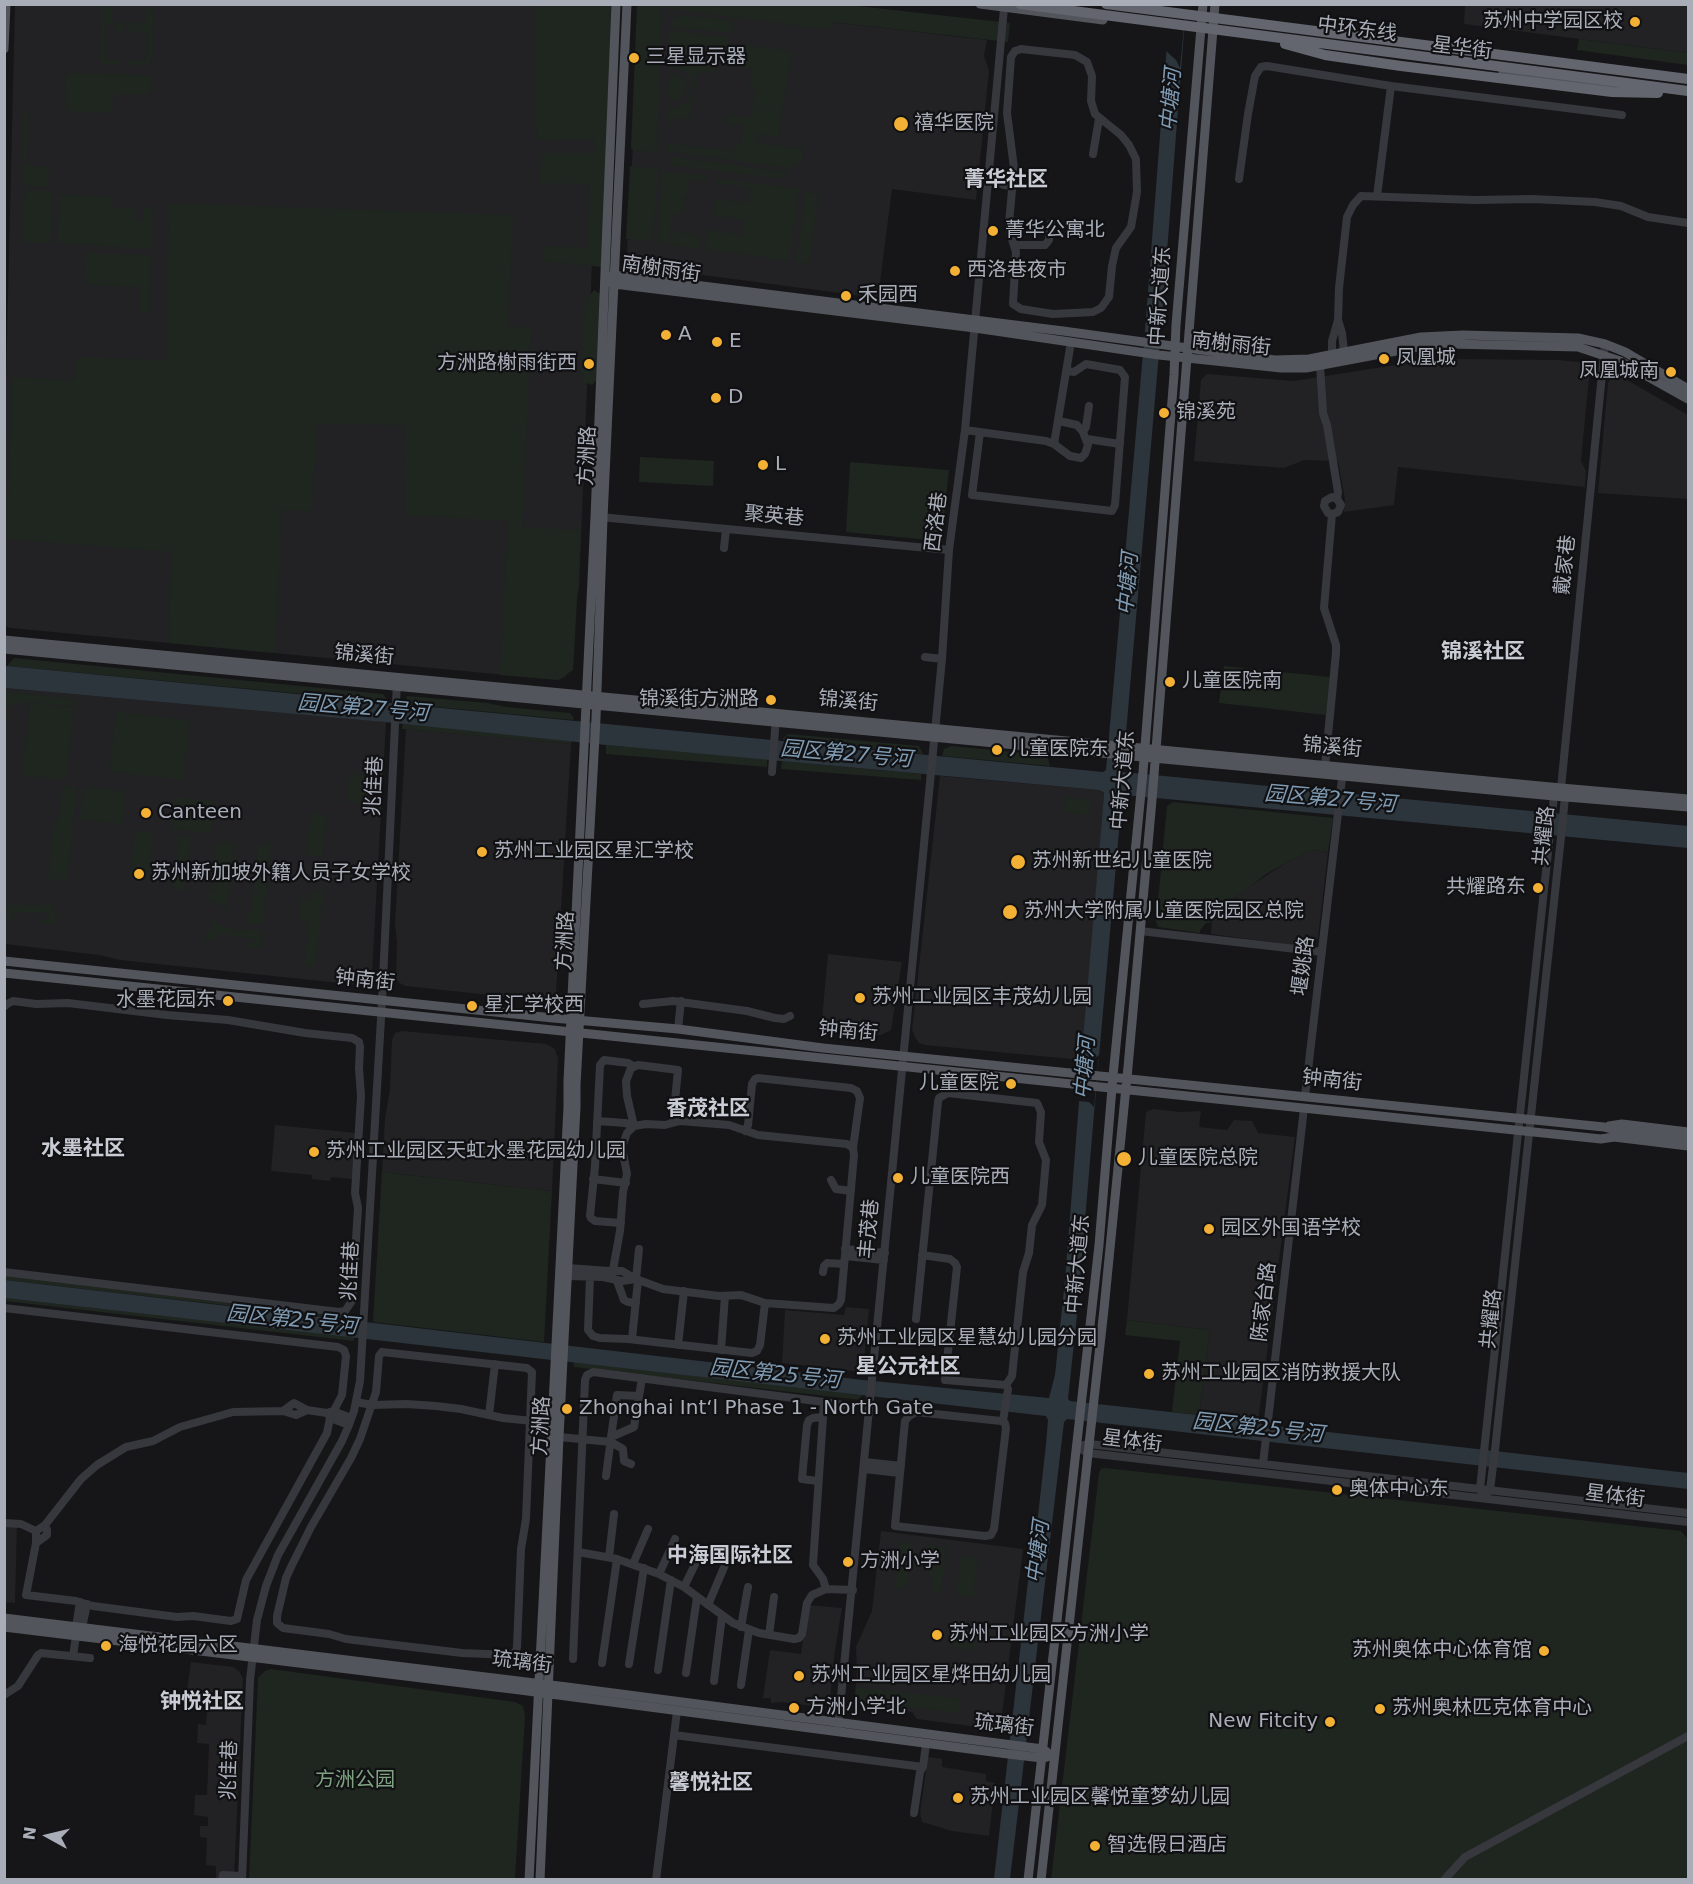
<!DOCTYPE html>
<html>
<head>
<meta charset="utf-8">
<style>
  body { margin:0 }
  #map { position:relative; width:1693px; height:1884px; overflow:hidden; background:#161618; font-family:"DejaVu Sans",sans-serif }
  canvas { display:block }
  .frame { position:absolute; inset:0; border:6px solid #a8adb8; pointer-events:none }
  .north { position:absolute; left:18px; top:1806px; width:60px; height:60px; -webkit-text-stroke:4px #111113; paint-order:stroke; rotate:278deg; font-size:16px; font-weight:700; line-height:24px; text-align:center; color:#a8adb8 }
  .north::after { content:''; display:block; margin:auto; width:21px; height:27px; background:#a8adb8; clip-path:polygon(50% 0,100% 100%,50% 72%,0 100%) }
</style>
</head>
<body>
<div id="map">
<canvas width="1693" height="1884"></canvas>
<div class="frame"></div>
<div class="north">N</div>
</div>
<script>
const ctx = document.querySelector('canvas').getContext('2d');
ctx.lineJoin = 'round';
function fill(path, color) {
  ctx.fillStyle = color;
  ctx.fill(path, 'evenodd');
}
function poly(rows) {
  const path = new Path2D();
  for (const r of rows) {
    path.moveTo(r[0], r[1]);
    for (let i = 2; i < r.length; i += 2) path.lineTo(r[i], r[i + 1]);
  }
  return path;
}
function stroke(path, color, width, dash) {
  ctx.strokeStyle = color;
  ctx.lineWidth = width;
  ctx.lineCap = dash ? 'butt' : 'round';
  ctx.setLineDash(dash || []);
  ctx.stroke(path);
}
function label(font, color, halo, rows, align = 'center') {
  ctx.font = font + ' "DejaVu Sans","Noto Sans SC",sans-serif';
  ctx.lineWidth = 4.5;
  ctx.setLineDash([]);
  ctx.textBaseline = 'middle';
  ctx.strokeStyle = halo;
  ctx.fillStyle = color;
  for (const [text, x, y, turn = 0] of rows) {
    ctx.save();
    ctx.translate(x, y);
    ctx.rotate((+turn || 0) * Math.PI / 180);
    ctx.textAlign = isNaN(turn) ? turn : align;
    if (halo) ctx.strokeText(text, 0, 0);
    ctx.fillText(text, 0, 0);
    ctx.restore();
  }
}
fill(poly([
  [15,5,599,5,598,34,600,61,579,588,574,606,570,671,565,677,558,680,11,628,5,626,5,422],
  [641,5,831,22,987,40,984,56,989,71,976,200,892,189,878,298,634,266,627,250],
  [1465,5,1688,5,1688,53,1464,24],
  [1450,359,1558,360,1588,363,1590,367,1581,461,1586,471,1585,487,1398,467,1394,505,1344,512,1345,499,1338,461,1304,460,1284,468,1194,461,1201,380,1207,374,1294,381,1427,360],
  [1612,376,1620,376,1688,415,1688,499,1598,493,1608,383],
  [4,688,386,722,372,973,370,978,367,982,359,985,120,960,99,955,5,944],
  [406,729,571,744,556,992,551,999,546,1001,405,986,398,982,396,978,397,941,395,923],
  [940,776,1099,790,1104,794,1082,1060,925,1045,919,1043,915,1037,912,1030],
  [1313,850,1328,852,1318,938,1314,944,1307,947,1211,934,1212,919,1244,890,1286,863],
  [828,954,902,962,891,1030,881,1035,821,1029],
  [402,1031,546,1044,555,1049,558,1059,552,1191,382,1172,385,1119,390,1089,392,1040,395,1033],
  [1153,1109,1180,1112,1201,1111,1199,1127,1227,1130,1234,1120,1252,1121,1258,1133,1295,1137,1258,1422,1199,1415,1210,1330,1127,1320,1146,1112],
  [275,1125,356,1133,353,1179,331,1177,330,1181,312,1179,312,1175,271,1171],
  [846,1307,869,1309,863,1372,782,1363,785,1310,844,1315],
  [5,1526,17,1526,15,1603,5,1602],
  [881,1531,1023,1549,1000,1730,917,1719,912,1712,854,1705,857,1671,856,1647,872,1611],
  [808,1605,842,1608,835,1650,830,1700,821,1707,782,1702,771,1703,771,1698,763,1698,770,1650,801,1654],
  [191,1662,233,1667,239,1671,243,1678,234,1879,216,1879,216,1866,206,1865,207,1838,200,1837,200,1826,208,1826,208,1817,194,1815,195,1795,207,1795,209,1744,197,1743,198,1724,206,1725,207,1709,197,1698,186,1697],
  [928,1757,942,1759,942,1767,986,1774,986,1781,995,1783,989,1836,952,1831,922,1822,920,1813]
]), '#222225');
fill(poly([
  [597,4,611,6,609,135,601,267,543,261,544,246,587,248,590,184,539,183,542,153,596,153,593,139,539,140,535,124,536,5],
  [840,4,1010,23,1008,42,831,22,830,30,662,8,657,153,631,149,637,5],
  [102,5,111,5,111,22,124,23,124,32,115,31,116,26,106,25,105,58,122,60,121,64,102,64,99,61],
  [149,6,154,14,153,48,150,63,144,65,130,65,130,60,146,60,147,33,129,32,128,23,146,22,146,8],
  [678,16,703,17,728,20,735,24,732,33,671,27,672,20],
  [670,30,729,38,728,48,693,43,691,61,716,65,715,73,697,71,690,119,676,117,675,123,667,122,668,108,679,106,688,101,692,92,691,77,687,73,670,66],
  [1579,39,1688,53,1688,65,1577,50],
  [741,44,792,51,778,137,757,134,756,143,804,148,802,160,789,168,666,151,666,143,733,151,735,143,741,144,743,126,723,123,724,115,751,118,755,87,750,86,751,69,738,66],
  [66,73,147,75,151,78,152,83,150,92,146,94,117,94,112,101,112,113,65,111],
  [671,74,683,77,686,81,686,92,679,99,670,100,668,98,669,77],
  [23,110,29,111,26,165,49,167,48,188,28,187,24,182],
  [672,157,787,172,787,179,671,165],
  [630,166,658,168,653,240,626,239],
  [662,172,707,175,706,182,690,179,687,196,684,196,682,212,673,215,669,244,658,242],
  [716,178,799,189,789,261,705,249,708,230,743,235,745,220,713,215,715,199,748,203,750,188,716,183],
  [29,191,53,191,50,243,22,242,24,198],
  [806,192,819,194,809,264,796,262],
  [59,194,112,197,112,208,136,209,136,222,143,222,144,208,152,205,153,209,151,246,148,249,57,243],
  [169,203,513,215,508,326,531,328,522,527,581,530,573,670,558,680,500,675,508,521,406,515,405,425,317,424,312,511,282,510,275,653,169,643,171,552,7,539,12,377,75,380,76,357,167,360],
  [673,231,701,236,698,249,670,245],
  [86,253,151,255,149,314,139,313,140,287,85,285],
  [594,290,602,295,598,379,592,385,581,381,585,301],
  [640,457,714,461,713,486,639,482],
  [850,462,949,470,942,535,937,540,930,540,846,532],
  [14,658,383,694,389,702,7,666],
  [1224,666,1330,677,1326,715,1219,703],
  [5,692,76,699,75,706,27,702,8,706,5,738],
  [407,696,488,703,506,707,570,713,574,718,573,720,406,704],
  [30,703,74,708,66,780,22,775],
  [116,712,190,720,183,780,109,772],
  [403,723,571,741,571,744,402,729],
  [788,734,919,746,923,754,783,740,783,738],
  [606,745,767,759,767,767,606,754],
  [951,746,1044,755,1048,758,1050,766,942,756,944,749],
  [782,761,921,774,921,780,781,769],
  [350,774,370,776,367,804,346,802],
  [63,786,77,787,67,881,48,879,54,821,58,821],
  [83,787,125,791,122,824,80,820],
  [174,797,215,801,211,833,171,829],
  [1066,797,1091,800,1089,815,1064,812],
  [1173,802,1333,818,1328,852,1313,850,1286,863,1266,874,1227,904,1212,919,1212,922,1206,923,1200,930,1200,933,1158,927,1156,922,1167,806],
  [311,813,327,815,322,857,305,855],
  [135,830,153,832,148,880,130,878],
  [179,835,191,837,185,892,172,888],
  [217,842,235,843,227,909,205,899,206,894,213,894],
  [271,842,264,920,259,924,247,924,249,909,251,909,258,846],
  [313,890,324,891,315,967,304,965,309,922,299,920,301,898,312,899],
  [17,904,31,906,49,904,55,907,53,908,58,921,49,924,39,922,50,917,49,913,17,912,8,923,5,920,5,909,9,905],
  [212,921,237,931,257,929,262,933,261,946,255,948,245,947,255,940,226,935,221,935,206,942,204,940,207,931,210,932,213,925,210,923],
  [382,1172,552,1191,544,1342,373,1322],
  [5,1274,355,1315,355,1320,5,1280],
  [5,1298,354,1337,354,1341,5,1301],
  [1127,1320,1210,1330,1199,1415,1172,1412,1180,1341,1125,1335],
  [574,1362,861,1395,861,1400,574,1367],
  [1105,1468,1681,1531,1688,1539,1688,1879,1051,1880,1099,1473,1101,1469],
  [900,1542,912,1543,906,1589,894,1588],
  [927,1545,947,1548,941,1594,932,1592,934,1579,929,1575,925,1559],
  [961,1556,978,1558,973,1597,956,1595],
  [968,1621,979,1623,976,1650,953,1647,954,1640,965,1641],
  [271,1669,515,1702,523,1706,525,1716,515,1879,249,1880,258,1678,265,1671],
  [856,1687,961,1699,959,1713,855,1701]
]), '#1e261f');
fill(poly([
  [1170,5,1186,5,1161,330,1126,733,1124,735,1121,767,1122,772,1688,826,1688,848,1124,795,1122,797,1095,1102,1077,1315,1068,1399,1070,1401,1261,1422,1261,1424,1275,1426,1688,1473,1688,1489,1067,1419,1064,1422,1010,1879,994,1879,1031,1555,1038,1516,1046,1444,1048,1420,1046,1416,5,1298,5,1280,863,1380,1049,1398,1055,1375,1065,1280,1079,1102,1078,1098,1104,794,1103,792,1099,790,606,745,395,723,5,688,4,667,7,666,1103,772,1106,770,1145,331]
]), '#2c353c');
fill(poly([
  [1170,5,1186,5,1180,68,1176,60,1165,50],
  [1099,1055,1094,1107,1089,1102,1078,1101,1081,1060,1092,1060]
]), '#161618');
stroke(poly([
  [1021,49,1075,55,1087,62,1092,76,1091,101,1095,114,1121,135,1129,145,1136,159,1137,192,1131,227,1116,248,1112,266,1109,297,1101,308,1093,312,1053,314,1021,309,1013,304,1016,252,1010,233,1009,223,1014,168,1007,113,1011,57,1015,51,1021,49],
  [1093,154,1099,119],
  [989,179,1004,185,1013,186],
  [990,179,1014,179],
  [1239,179,1248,114,1255,76,1261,67,1267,66,1391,86,1622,115],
  [1377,196,1391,86],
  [1014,245,1045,245,1049,240,1051,223],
  [1338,320,1342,333,1344,352],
  [1332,354,1332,341,1338,320,1339,288,1347,217,1353,205,1361,196,1475,200,1532,199,1595,202,1621,206,1648,217,1688,223],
  [1320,365,1323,413,1327,425,1338,492,1337,499,1341,505,1338,512,1333,514,1328,513,1324,506,1325,501,1332,497,1337,499],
  [965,430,1046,441,1054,444,1070,456,1081,458,1085,454,1088,445,1083,432,1077,425,1059,421],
  [980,432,972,495,1112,511,1115,505,1125,377,1120,370,1086,364,1074,372,1067,371],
  [1083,432,1086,427,1089,406],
  [1087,439,1120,444],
  [1054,444,1071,342],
  [600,517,949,550],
  [724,548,726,529],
  [925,657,942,659],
  [1325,766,1336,653,1336,645,1324,608,1332,514],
  [772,772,776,716],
  [1561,788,1605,344],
  [1140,931,1322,952],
  [643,1004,673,1001,747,1011,775,1018,784,1019,790,1016],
  [4,1007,7,1004,13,1001,36,1004,68,1003,167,1015,228,1020,305,1033,352,1038,359,1042,360,1047,359,1068,361,1096,355,1193,358,1208,352,1301,345,1311,339,1312,4,1272],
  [678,1029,681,1001],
  [1305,1096,1343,770],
  [597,1121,625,1123,629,1124,631,1129],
  [634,1126,627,1096,626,1081,631,1068,638,1065,678,1070,673,1121],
  [745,1131,748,1125,752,1084,755,1079,758,1078,851,1088,857,1091,860,1098,853,1148],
  [593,1179,626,1183],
  [831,1180,836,1189,851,1191],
  [621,1223,595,1221,591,1218,590,1216,595,1166,600,1065,604,1060,628,1063,633,1066],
  [845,1249,885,1253],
  [845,1256,884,1260],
  [568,1268,609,1271,613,1270,617,1271,622,1271,636,1279,663,1289,719,1296,741,1295,765,1303,834,1308,839,1304,841,1300,854,1155,853,1148,847,1144,758,1135,729,1125,680,1121,665,1125,646,1124,634,1126,627,1133,622,1147,627,1174,623,1192,620,1231,613,1270,612,1279],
  [823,1272,824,1266,827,1263,844,1264],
  [568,1276,603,1277,622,1281,636,1279],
  [590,1277,588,1330,593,1336,600,1338,628,1339,752,1353,757,1351,760,1345,765,1303],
  [636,1279,639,1249],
  [617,1281,624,1300,628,1302,636,1303],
  [4,1308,338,1347,344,1350,346,1356,342,1395,330,1418,327,1433,246,1580,237,1619,231,1621,193,1616,177,1617,93,1606,76,1601,26,1595,36,1543,36,1531,45,1525,81,1479,97,1465,126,1447,153,1441,180,1427,233,1412,283,1411,296,1415,307,1410],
  [916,1319,938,1102,939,1098,948,1093,1037,1103,1041,1112,1039,1142,1046,1160,1042,1205,1032,1225,1029,1253,1023,1272,1012,1376,1006,1385,945,1380,957,1267,955,1263,950,1259,922,1255],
  [632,1339,638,1280],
  [678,1345,684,1291],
  [721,1350,725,1296],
  [382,1352,527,1368,532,1372,526,1519,521,1549,517,1647,516,1651,511,1655,462,1653,346,1639,329,1634,283,1628,277,1623,277,1616,286,1578,291,1567,311,1527,351,1458,360,1439,376,1392,379,1356,382,1352],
  [639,1396,617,1395,611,1437,634,1427,642,1378],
  [356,1402,372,1405,406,1404,436,1406,461,1409,503,1418,552,1423],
  [824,1402,842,1405],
  [283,1411,294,1403,307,1410,327,1413,333,1411,351,1418],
  [916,1412,1001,1421,1005,1423,1006,1428,994,1529,991,1535,985,1536,895,1526,905,1421,909,1416,916,1412],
  [328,1414,330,1418,349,1425],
  [489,1415,495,1364],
  [1003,1421,1008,1389,1006,1385],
  [559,1437,611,1442,623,1449,624,1461,631,1464],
  [1084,1445,1089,1444,1688,1513],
  [1077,1447,1088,1453,1688,1522],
  [865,1462,901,1466],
  [1263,1464,1304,1108],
  [864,1469,900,1473],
  [606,1476,611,1438],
  [818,1481,802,1479,807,1425,809,1420,813,1418,823,1417],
  [1483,1498,1490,1490,1495,1450,1561,837,1565,797,1563,792],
  [1483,1498,1480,1489,1554,796,1558,792],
  [4,1523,21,1524,36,1531],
  [36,1543,47,1535,47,1530,45,1525],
  [578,1552,617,1559,659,1574,684,1587,733,1623,759,1633,794,1639,799,1638,802,1634,807,1603,812,1595,826,1589,853,1590],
  [609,1557,614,1514],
  [633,1564,648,1529],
  [659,1574,675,1539],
  [684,1587,702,1550],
  [708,1605,725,1565],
  [76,1627,80,1602],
  [741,1627,748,1587],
  [82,1628,87,1604],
  [769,1635,774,1597],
  [73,1656,76,1636],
  [573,1659,585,1380,587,1375,593,1372,824,1402,813,1565,823,1579,826,1589],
  [602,1663,617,1559],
  [629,1664,644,1568],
  [658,1670,671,1580],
  [686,1673,697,1597],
  [714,1681,722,1616],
  [741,1685,749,1630],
  [4,1695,18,1686,38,1655,41,1653,90,1658],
  [838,1728,942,659,949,550,965,430,1004,8],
  [674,1735,923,1767],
  [914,1813,920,1772,923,1767,926,1744],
  [222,1880,223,1875,242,1876],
  [242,1880,250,1680,257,1620,266,1586,278,1555,342,1441,349,1425,354,1411,360,1381,382,1001,397,682],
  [656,1880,677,1711],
  [1444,1880,1465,1857,1688,1736]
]), '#37383d', 8);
stroke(poly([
  [980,4,1103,20],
  [4,49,6,4],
  [1503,72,1626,88],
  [611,276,614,275,1063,331,1275,360,1309,359,1421,337,1463,335,1578,338,1605,344,1625,352,1688,389],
  [610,282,614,284,975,328,1159,355,1281,368,1306,368,1428,345,1451,344,1578,347,1620,361,1688,399],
  [4,640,1561,788,1688,799],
  [4,649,1554,796,1688,807],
  [4,961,553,1018,678,1029,823,1048,1604,1127,1622,1132,1688,1139],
  [4,973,1601,1139,1614,1137,1688,1146],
  [1609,1126,1622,1124,1688,1132],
  [4,1618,567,1687,1043,1749,1047,1752],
  [4,1627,520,1690,1008,1754,1042,1758,1047,1757],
  [529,1880,568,1107,568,1081,595,517,616,4],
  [540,1880,559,1437,576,1107,576,1085,596,718,603,518,627,4],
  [1028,1880,1099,1245,1113,1076,1143,772,1174,375,1176,325,1203,4],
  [1041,1880,1104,1309,1128,1067,1152,800,1215,4]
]), '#53555c', 9);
stroke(poly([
  [1020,4,1688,91],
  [1106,4,1688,79],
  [1285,44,1325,55,1401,66,1612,92,1658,93]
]), '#63666e', 10);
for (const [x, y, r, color] of [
  [1635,22,6,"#f2b134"],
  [634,58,6,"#f2b134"],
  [901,124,8,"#f2b134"],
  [993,231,6,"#f2b134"],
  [955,271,6,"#f2b134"],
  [846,296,6,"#f2b134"],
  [666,335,6,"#f2b134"],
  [717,342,6,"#f2b134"],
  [1384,359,6,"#f2b134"],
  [589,364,6,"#f2b134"],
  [1671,372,6,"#f2b134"],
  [716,398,6,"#f2b134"],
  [1164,413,6,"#f2b134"],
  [763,465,6,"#f2b134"],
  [1170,682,6,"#f2b134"],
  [771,700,6,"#f2b134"],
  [997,750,6,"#f2b134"],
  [146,813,6,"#f2b134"],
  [482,852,6,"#f2b134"],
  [1018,862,8,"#f2b134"],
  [139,874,6,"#f2b134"],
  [1538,888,6,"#f2b134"],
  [1010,912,8,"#f2b134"],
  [860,998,6,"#f2b134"],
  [228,1001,6,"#f2b134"],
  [472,1006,6,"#f2b134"],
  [1011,1084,6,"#f2b134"],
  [314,1152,6,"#f2b134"],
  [1124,1159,8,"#f2b134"],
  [898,1178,6,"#f2b134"],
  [1209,1229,6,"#f2b134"],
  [825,1339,6,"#f2b134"],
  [1149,1374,6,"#f2b134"],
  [567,1409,6,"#f2b134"],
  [1337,1490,6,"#f2b134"],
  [848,1562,6,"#f2b134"],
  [937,1635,6,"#f2b134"],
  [106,1646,6,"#f2b134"],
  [1544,1651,6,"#f2b134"],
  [799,1676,6,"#f2b134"],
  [794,1708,6,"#f2b134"],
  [1380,1709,6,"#f2b134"],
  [1330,1722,6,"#f2b134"],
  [958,1798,6,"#f2b134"],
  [1095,1846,6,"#f2b134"]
]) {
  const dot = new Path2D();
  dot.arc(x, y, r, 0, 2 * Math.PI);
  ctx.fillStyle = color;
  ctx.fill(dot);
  stroke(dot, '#111113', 2);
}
label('20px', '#a8adb8', '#111113', [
  ["苏州中学园区校",1623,22,"right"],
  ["三星显示器",646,58],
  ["禧华医院",914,124],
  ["菁华公寓北",1005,231],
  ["西洛巷夜市",967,271],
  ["禾园西",858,296],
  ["A",678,335],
  ["E",729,342],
  ["凤凰城",1396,359],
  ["方洲路榭雨街西",577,364,"right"],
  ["凤凰城南",1659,372,"right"],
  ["D",728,398],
  ["锦溪苑",1176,413],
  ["L",775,465],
  ["儿童医院南",1182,682],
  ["锦溪街方洲路",759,700,"right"],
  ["儿童医院东",1009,750],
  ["Canteen",158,813],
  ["苏州工业园区星汇学校",494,852],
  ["苏州新世纪儿童医院",1032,862],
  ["苏州新加坡外籍人员子女学校",151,874],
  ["共耀路东",1526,888,"right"],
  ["苏州大学附属儿童医院园区总院",1024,912],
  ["苏州工业园区丰茂幼儿园",872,998],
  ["水墨花园东",216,1001,"right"],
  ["星汇学校西",484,1006],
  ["儿童医院",999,1084,"right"],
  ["苏州工业园区天虹水墨花园幼儿园",326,1152],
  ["儿童医院总院",1138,1159],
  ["儿童医院西",910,1178],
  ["园区外国语学校",1221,1229],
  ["苏州工业园区星慧幼儿园分园",837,1339],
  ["苏州工业园区消防救援大队",1161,1374],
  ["Zhonghai Int‘l Phase 1 - North Gate",579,1409],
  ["奥体中心东",1349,1490],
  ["方洲小学",860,1562],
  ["苏州工业园区方洲小学",949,1635],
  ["海悦花园六区",118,1646],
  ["苏州奥体中心体育馆",1532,1651,"right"],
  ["苏州工业园区星烨田幼儿园",811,1676],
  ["方洲小学北",806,1708],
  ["苏州奥林匹克体育中心",1392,1709],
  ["New Fitcity",1318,1722,"right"],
  ["苏州工业园区馨悦童梦幼儿园",970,1798],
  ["智选假日酒店",1107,1846]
], 'left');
label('20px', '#a8adb8', '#111113', [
  ["中环东线",1357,30,7],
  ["星华街",1462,49,7],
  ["南榭雨街",661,270,8],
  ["中新大道东",1161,296,-86],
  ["南榭雨街",1231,345,6],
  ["方洲路",588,456,-87],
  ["聚英巷",774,517,5],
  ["西洛巷",937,522,-83],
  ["戴家巷",1566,565,-84],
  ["锦溪街",364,656,5],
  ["锦溪街",848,702,5],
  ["锦溪街",1332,748,5],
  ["中新大道东",1124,780,-85],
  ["兆佳巷",375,786,-87],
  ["共耀路",1545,836,-84],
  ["方洲路",566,941,-87],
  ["堰姚路",1304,966,-83],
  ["钟南街",365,981,6],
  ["钟南街",848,1032,5],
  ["钟南街",1332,1081,6],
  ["丰茂巷",870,1229,-85],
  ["中新大道东",1079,1264,-85],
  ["兆佳巷",351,1271,-87],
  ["陈家台路",1265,1302,-83],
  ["共耀路",1492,1319,-84],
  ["方洲路",542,1426,-87],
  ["星体街",1132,1442,7],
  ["星体街",1615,1497,7],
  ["琉璃街",522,1663,7],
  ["琉璃街",1004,1726,7],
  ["兆佳巷",230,1770,-88]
]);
label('20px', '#7fa381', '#111113', [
  ["方洲公园",355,1781]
]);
label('italic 21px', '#7f9bb3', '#111113', [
  ["中塘河",1172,100,-85],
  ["中塘河",1129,584,-85],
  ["园区第27号河",363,709,5],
  ["园区第27号河",846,755,5],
  ["园区第27号河",1330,800,5],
  ["中塘河",1086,1068,-85],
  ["园区第25号河",292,1321,6],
  ["园区第25号河",775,1375,6],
  ["园区第25号河",1258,1429,6],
  ["中塘河",1039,1552,-83]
]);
label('bold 21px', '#c9ccd4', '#111113', [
  ["菁华社区",1006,181],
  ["锦溪社区",1483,653],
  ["香茂社区",708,1110],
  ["水墨社区",83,1150],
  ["星公元社区",908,1368],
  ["中海国际社区",730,1557],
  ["钟悦社区",202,1703],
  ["馨悦社区",711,1784]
]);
</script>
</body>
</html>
